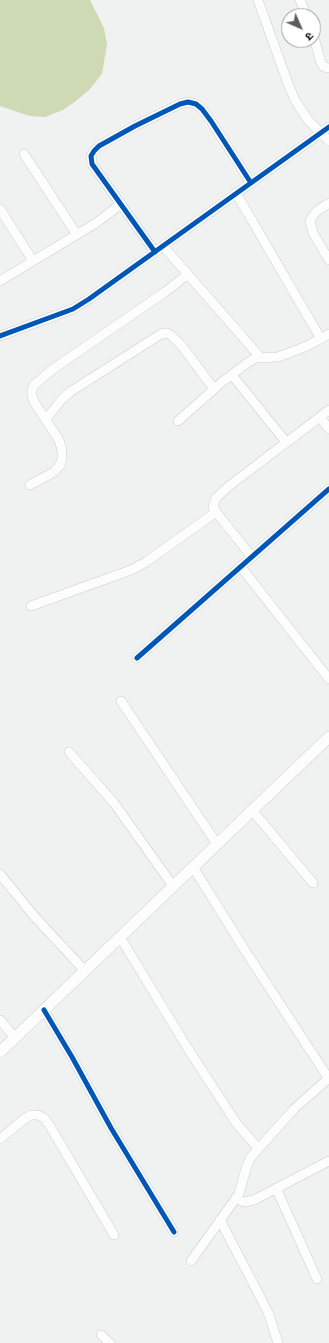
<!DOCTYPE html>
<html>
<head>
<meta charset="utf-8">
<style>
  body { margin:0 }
  #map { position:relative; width:329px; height:1343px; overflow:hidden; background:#f0f1f1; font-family:"Sofia Sans Condensed","Noto Sans Devanagari",sans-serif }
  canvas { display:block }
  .north { position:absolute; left:281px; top:8px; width:40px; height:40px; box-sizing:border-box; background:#fff; border:1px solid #9e9e9e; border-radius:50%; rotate:135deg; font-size:11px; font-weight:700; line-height:16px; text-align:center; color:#0c0c0d }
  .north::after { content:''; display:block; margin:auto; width:14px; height:18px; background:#5c5c5d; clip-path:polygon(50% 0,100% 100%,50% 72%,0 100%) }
</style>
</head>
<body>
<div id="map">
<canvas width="329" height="1343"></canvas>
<div class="north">उ</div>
</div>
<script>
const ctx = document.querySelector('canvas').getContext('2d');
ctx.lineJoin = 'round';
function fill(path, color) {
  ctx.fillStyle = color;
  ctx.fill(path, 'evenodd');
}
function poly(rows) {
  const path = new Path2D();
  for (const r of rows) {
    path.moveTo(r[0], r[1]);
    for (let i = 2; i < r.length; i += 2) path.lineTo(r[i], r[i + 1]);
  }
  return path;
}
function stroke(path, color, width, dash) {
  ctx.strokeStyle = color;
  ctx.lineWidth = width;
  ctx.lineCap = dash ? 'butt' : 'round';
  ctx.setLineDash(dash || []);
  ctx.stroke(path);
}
fill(poly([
  [0,0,90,0,104,28,107,44,102,74,89,90,76,101,63,110,45,117,30,116,0,106]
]), '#cedab3');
const minor = poly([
  [258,0,287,81,295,100,308,120,329,141],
  [300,0,307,16],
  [313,34,321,63,324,67,329,68],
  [24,154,77,235],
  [236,193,321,339],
  [329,203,317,211,313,216,310,221,313,233,329,260],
  [0,209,33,261],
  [163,246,261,358],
  [155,252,92,164,91,156,94,151,99,146,135,126,180,104,188,102,196,104,202,109,211,121,251,183],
  [0,281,96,223,121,204],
  [0,336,73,309,89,299,329,127],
  [232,375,286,442],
  [320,417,329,429],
  [46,419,62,399,70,392,161,334,167,333,172,336,182,346,214,389],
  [178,421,222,382,246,364,255,358,278,357,307,346,329,334],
  [30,485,54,472,60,465,62,459,62,450,59,440,34,402,32,395,32,390,34,385,53,369,165,292,188,274],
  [252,557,216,512,213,507,216,498,229,486,329,410],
  [241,567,329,679],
  [31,606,131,570,146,562,216,512],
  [137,658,329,489],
  [121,701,217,844],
  [69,752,114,803,173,886],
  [252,810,313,883],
  [193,867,246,952,329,1079],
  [0,874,34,916,85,971],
  [120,937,190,1052,237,1124,258,1148],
  [44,1010,72,1057,111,1128,174,1232],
  [0,1020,15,1038],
  [0,1139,24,1119,31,1115,38,1115,44,1118,50,1126,114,1235],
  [276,1188,317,1279],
  [236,1198,244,1202,254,1200,329,1161],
  [220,1220,268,1312,278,1343],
  [191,1261,239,1194,245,1172,248,1163,251,1157,294,1109,329,1078],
  [101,1335,110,1343]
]);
const major = poly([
  [0,1052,329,737]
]);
stroke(minor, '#cdcdce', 10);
stroke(major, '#cdcdce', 12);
stroke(minor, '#fdfdfd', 9);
stroke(major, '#fdfdfd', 11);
stroke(poly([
  [155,252,92,164,91,156,94,151,99,146,135,126,180,104,188,102,196,104,202,109,211,121,251,183],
  [0,336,73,309,89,299,329,127],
  [137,658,329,489],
  [44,1010,72,1057,111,1128,174,1232]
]), '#0057b8', 5);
</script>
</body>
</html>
